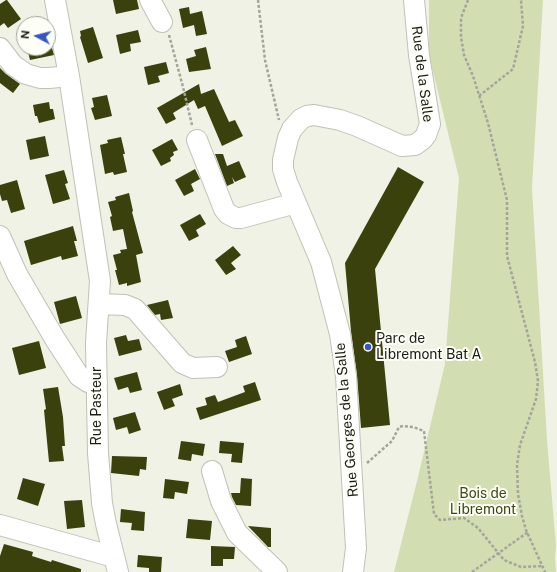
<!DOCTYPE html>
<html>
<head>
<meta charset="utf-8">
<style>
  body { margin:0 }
  #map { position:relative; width:557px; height:572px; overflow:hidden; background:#eff2e4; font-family:"Public Sans",sans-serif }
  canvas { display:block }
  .north { position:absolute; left:16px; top:16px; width:40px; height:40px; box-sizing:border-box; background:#fdfff7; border:1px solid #a3a59e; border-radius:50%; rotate:277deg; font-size:11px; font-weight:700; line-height:16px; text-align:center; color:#1c1d18 }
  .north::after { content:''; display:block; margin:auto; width:14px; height:18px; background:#3656c7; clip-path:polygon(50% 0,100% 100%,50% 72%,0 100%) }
</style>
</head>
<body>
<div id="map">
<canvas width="557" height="572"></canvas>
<div class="north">N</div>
</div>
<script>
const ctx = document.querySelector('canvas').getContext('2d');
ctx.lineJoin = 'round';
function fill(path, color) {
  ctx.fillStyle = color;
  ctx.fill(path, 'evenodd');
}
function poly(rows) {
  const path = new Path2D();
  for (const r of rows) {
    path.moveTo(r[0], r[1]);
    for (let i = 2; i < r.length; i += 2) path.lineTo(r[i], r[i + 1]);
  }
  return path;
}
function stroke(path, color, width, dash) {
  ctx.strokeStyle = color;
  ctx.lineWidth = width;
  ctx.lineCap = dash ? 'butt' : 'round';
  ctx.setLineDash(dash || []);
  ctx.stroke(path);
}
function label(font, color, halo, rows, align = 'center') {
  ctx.font = font + ' "Public Sans",sans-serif';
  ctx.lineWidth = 4;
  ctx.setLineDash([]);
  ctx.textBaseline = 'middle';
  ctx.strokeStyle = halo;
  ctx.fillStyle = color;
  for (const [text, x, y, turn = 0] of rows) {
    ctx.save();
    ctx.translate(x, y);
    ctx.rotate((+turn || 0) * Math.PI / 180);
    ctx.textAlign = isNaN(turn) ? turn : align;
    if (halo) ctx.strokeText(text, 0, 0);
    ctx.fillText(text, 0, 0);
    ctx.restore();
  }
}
fill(poly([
  [429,0,543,0,532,188,547,440,556,546,555,558,556,572,394,572,417,481,445,364,459,178,429,55]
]), '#d3ddb2');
fill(poly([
  [6,0,7,0,21,19,8,28,4,23,0,26,0,4],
  [113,0,137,0,139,9,116,14],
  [189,7,190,14,202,11,207,34,196,36,194,25,183,28,179,9],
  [93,27,103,58,88,63,80,37,81,36,80,31],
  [138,30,141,42,130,44,131,51,120,54,116,35],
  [206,47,211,69,189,72,186,59,196,56,194,50],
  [27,48,52,48,54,55,30,60],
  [166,62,169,73,158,76,160,82,148,85,144,67],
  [0,68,6,74,20,84,13,93,0,83],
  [199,84,201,94,214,89,229,122,235,120,243,136,222,146,205,106,198,109,194,100,173,113,176,119,166,124,157,108],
  [107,95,112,116,95,120,91,108,94,107,92,98],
  [49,102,50,109,53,109,55,119,39,123,37,116,35,116,33,105],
  [45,136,49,156,30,160,26,140],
  [121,137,125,154,123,154,127,172,114,175,113,172,105,174,100,145,108,143,107,140],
  [172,139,178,150,173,152,174,155,170,158,171,161,161,166,152,150],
  [215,154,223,154,227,166,239,161,246,177,235,182,232,177,234,183,227,186],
  [398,167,424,182,375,269,390,425,361,428,357,375,351,331,345,263],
  [195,169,200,179,191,184,194,191,184,196,175,180],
  [64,170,68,183,65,184,70,199,53,204,45,175],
  [17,180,25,209,11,213,7,200,2,201,0,194,0,185],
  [129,193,133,211,132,212,143,253,136,255,141,282,127,286,127,283,119,285,115,270,117,270,113,255,121,253,120,250,127,249,123,229,113,231,110,217,112,216,108,202,116,200,115,197],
  [200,214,206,224,196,230,199,236,189,241,180,225],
  [73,226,77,241,74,241,78,256,62,260,61,256,31,265,24,241],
  [233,246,241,255,231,263,236,269,226,275,215,260],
  [76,296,82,318,60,324,54,302],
  [168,300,173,318,161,320,160,314,155,315,147,305],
  [126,335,128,341,139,339,142,350,119,356,114,338],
  [246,336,252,354,229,362,225,351,237,347,235,340],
  [39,341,46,368,19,375,12,348],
  [137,372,142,390,130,393,128,387,118,390,114,378],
  [255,382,261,400,200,420,196,408,207,405,205,398,215,395,218,402,245,392,243,386],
  [180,384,183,395,172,399,175,406,164,410,157,392],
  [58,387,63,417,65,446,62,446,64,461,49,462,44,410,46,409,43,389],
  [135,412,141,430,129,434,127,427,116,430,113,418],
  [181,441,205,444,203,456,192,454,191,461,178,459],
  [220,441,244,443,242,463,231,462,232,454,219,453],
  [112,456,147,457,146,470,140,469,139,476,111,473],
  [23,478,45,484,38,506,17,499],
  [241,478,252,479,251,506,236,505,232,497,231,493,240,493],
  [165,479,189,482,187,494,175,492,174,499,163,498],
  [82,500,85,527,67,529,64,501],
  [121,509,145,512,144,531,131,530,132,523,120,522],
  [188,519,212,521,210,540,186,538],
  [248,526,271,528,271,547,268,547],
  [4,544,33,552,32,556,51,562,52,560,81,569,81,572,0,572,0,556],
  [211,546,235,547,234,559,223,559,223,566,211,566],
  [138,555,162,557,161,572,149,572,149,568,137,567]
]), '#3a410c');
const minor = poly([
  [55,0,69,76,100,281,96,343,98,453,102,503,106,524,118,572],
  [150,0,162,22],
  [0,48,13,65,26,74,40,78,49,78,69,76],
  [197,140,224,209,228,214,236,218,241,218,296,203],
  [0,236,17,274,55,339,79,376,88,382,97,383],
  [99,304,125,305,135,309,182,363,193,368,217,367],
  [212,471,221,501,237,533,277,572],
  [0,525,107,555,113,554],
  [353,572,356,548,346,376,340,334,321,262,287,182,283,169,283,160,288,138,292,129,301,119,307,116,314,115,340,120,357,126,402,146,415,145,423,139,426,135,430,124,419,55,414,0]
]);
stroke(minor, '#bfc2b5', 22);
stroke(poly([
  [258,0,265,60,279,120],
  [468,0,461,18,461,37,464,55,473,76,488,123,507,200,507,256,535,362,538,381,536,399,520,445,517,465,518,494,522,516,526,530,545,572],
  [169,35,183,87,192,125],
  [479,96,513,69,523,26,521,0],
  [367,463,392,441,399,427,403,426,413,427,424,431,434,514,440,520,464,518,478,528,504,560,521,567,543,566],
  [472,572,528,532]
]), '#a3a59b', 2.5, [3, 2]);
stroke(minor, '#fff', 20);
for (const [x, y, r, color] of [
  [368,347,4,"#3656c7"]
]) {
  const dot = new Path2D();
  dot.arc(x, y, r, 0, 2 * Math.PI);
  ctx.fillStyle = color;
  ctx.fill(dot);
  stroke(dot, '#fdfff7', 1.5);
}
label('14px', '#1c1d18', '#fdfff7', [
  ["Rue de la Salle",422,74,83],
  ["Rue Pasteur",97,406,-90],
  ["Rue Georges de la Salle",347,420,-95]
]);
label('14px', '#1c1d18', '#fdfff7', [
  ["Parc de",376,339],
  ["Libremont Bat A",376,355]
], 'left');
label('14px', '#3e4612', '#fdfff7', [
  ["Bois de",483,494],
  ["Libremont",483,510]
]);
</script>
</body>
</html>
